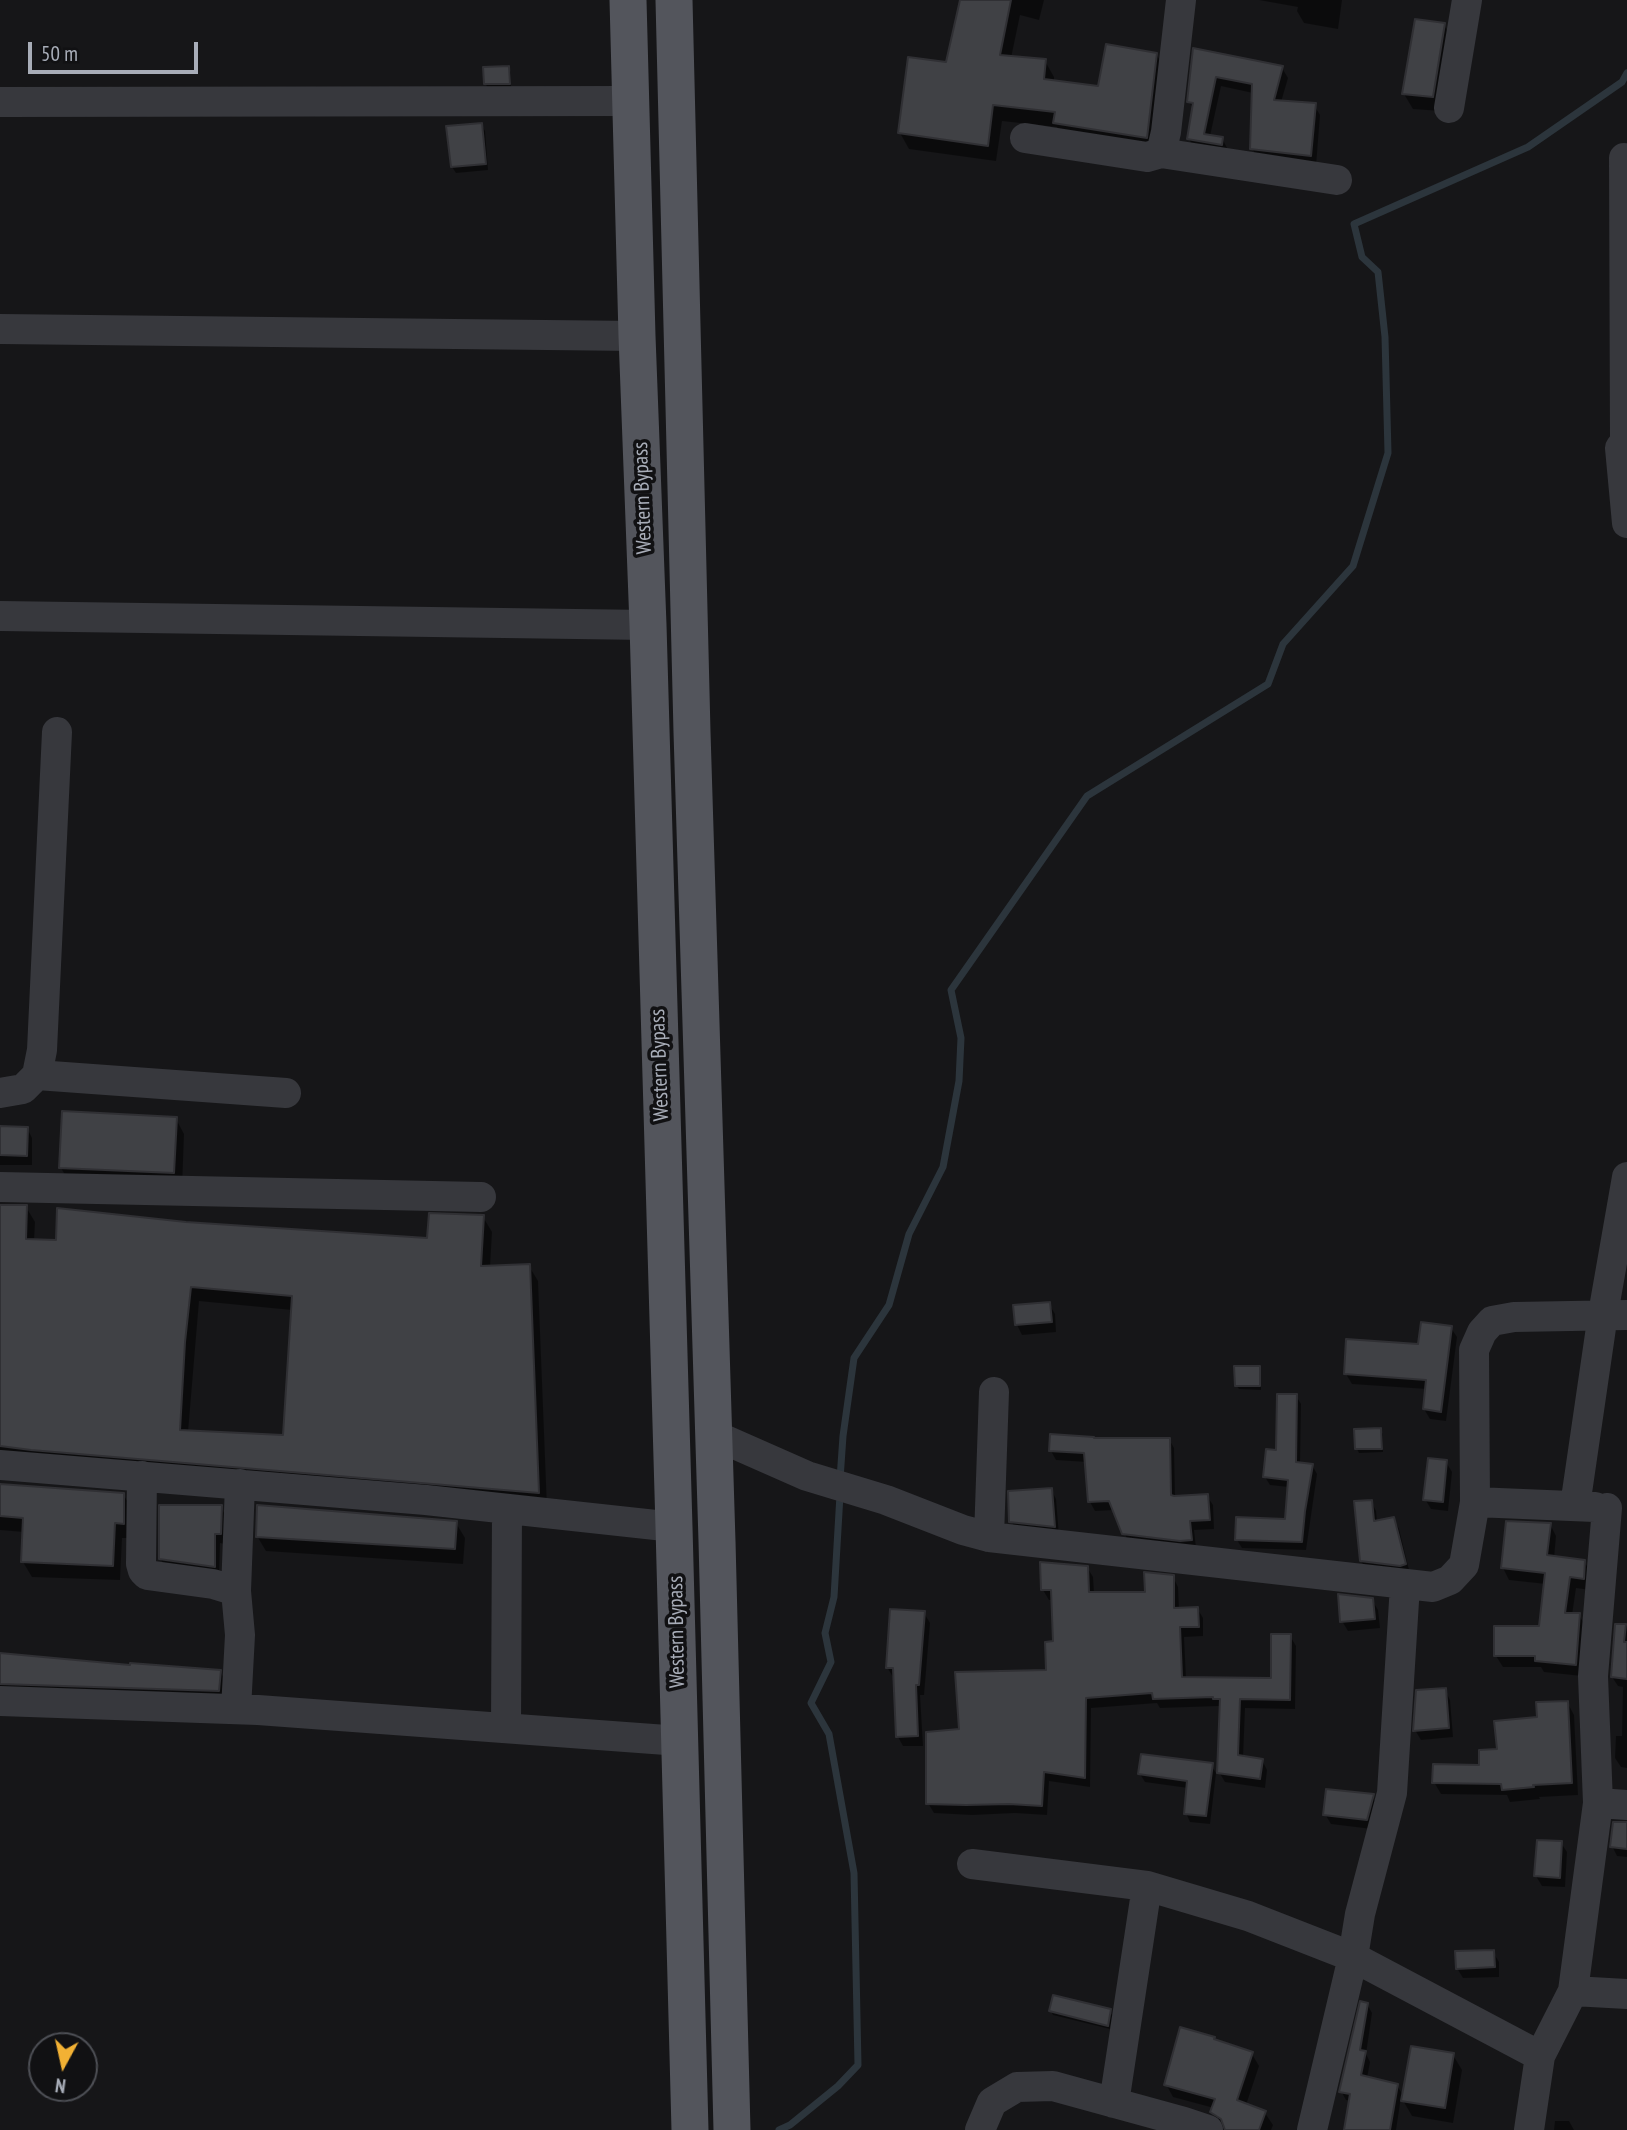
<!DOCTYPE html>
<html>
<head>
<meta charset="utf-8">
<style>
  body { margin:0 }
  #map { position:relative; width:1627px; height:2130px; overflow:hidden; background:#161618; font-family:"PT Sans Narrow",sans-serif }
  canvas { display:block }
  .north { position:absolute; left:28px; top:2032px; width:70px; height:70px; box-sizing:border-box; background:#111113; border:2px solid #4d4f55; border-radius:50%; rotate:188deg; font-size:19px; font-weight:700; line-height:28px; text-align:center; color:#a8adb8 }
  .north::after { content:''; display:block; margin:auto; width:24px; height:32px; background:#f2b134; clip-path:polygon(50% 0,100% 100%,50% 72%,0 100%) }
  .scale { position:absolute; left:28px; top:42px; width:170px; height:32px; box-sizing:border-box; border:4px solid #a8adb8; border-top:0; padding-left:9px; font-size:21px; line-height:24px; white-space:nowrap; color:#a8adb8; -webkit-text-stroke:5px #111113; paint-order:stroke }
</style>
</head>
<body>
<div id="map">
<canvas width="1627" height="2130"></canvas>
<div class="north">N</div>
<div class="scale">50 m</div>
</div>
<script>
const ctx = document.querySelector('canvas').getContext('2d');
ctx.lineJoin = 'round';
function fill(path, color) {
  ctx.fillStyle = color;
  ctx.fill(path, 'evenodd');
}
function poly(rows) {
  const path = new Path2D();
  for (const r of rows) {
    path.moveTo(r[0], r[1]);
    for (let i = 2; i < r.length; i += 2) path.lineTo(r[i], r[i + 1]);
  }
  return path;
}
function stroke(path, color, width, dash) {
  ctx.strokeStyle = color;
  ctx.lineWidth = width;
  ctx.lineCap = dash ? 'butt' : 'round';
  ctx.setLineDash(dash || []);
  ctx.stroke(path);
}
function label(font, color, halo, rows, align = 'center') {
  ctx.font = font + ' "PT Sans Narrow",sans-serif';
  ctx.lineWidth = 7;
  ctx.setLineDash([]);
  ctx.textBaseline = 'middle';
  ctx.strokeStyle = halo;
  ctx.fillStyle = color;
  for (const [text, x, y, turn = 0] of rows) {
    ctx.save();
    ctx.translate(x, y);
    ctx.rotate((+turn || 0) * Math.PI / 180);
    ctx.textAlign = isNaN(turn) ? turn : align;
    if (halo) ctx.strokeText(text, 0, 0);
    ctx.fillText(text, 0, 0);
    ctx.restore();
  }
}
fill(poly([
  [977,0,1044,0,1039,20,1020,15,1011,58,1045,61,1054,77,1054,82,1099,88,1156,54,1166,70,1155,153,1064,139,1057,127,1002,121,996,161,909,149,900,133,948,64],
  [1259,0,1342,0,1338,29,1304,23,1297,11,1298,7],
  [1444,25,1453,40,1441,111,1413,109,1404,94],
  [1195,50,1282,68,1288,78,1281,102,1314,105,1320,115,1316,166,1257,158,1252,148,1253,93,1221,86,1210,136,1222,138,1227,148,1195,149,1189,139,1194,110,1189,102],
  [508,68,511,72,511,88,488,88,485,83],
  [481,124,485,131,488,170,456,173,452,167],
  [176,1119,184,1134,182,1188,70,1183,61,1168],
  [0,1128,27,1128,32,1138,32,1165,0,1165],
  [0,1205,26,1207,35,1222,34,1241,57,1242,186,1223,429,1240,483,1217,492,1232,490,1267,529,1266,538,1281,547,1508,0,1459],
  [199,1301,292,1310,284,1437,188,1432],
  [1049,1304,1055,1314,1056,1332,1022,1335,1017,1325],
  [1451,1328,1457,1337,1446,1421,1430,1419,1424,1409,1427,1389,1352,1384,1346,1374,1420,1346],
  [1259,1368,1261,1372,1261,1390,1239,1389,1236,1385],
  [1296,1396,1301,1404,1300,1464,1312,1465,1317,1474,1306,1550,1242,1548,1237,1540,1286,1520,1289,1487,1270,1485,1265,1477,1278,1452],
  [1380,1430,1383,1434,1383,1452,1359,1453,1357,1449],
  [1093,1438,1169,1439,1174,1448,1175,1498,1207,1496,1213,1505,1214,1529,1194,1530,1196,1548,1129,1543,1114,1510,1095,1511,1090,1502,1087,1462,1056,1460,1051,1451],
  [1446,1462,1452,1472,1448,1511,1431,1509,1425,1499],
  [0,1483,17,1487,123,1494,132,1509,132,1538,122,1538,120,1580,32,1577,23,1562,24,1532,0,1530],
  [1051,1489,1056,1499,1059,1536,1017,1531,1011,1521],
  [1371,1501,1376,1511,1377,1522,1394,1519,1399,1529,1410,1574,1367,1571,1361,1561],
  [221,1507,226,1517,225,1544,220,1543,219,1576,166,1568,160,1558],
  [456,1523,465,1538,463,1564,266,1551,257,1536],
  [1550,1524,1556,1536,1554,1558,1584,1561,1591,1573,1590,1590,1576,1588,1572,1615,1579,1615,1586,1627,1582,1676,1544,1672,1541,1667,1503,1667,1496,1656,1541,1627,1546,1584,1509,1580,1503,1568],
  [1087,1567,1093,1577,1094,1593,1146,1594,1173,1577,1178,1587,1179,1609,1197,1608,1203,1618,1203,1636,1184,1637,1186,1679,1272,1680,1290,1636,1296,1646,1295,1709,1245,1708,1243,1758,1262,1760,1267,1770,1265,1788,1225,1782,1219,1772,1219,1706,1160,1708,1157,1703,1091,1708,1090,1787,1049,1781,1047,1815,1015,1813,972,1815,934,1813,928,1803,961,1731,1048,1672,1055,1643,1053,1600,1049,1600,1043,1590],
  [1372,1600,1378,1610,1380,1628,1348,1631,1342,1621],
  [924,1613,930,1623,924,1695,920,1695,923,1746,903,1746,898,1737,896,1677,893,1677,887,1667],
  [1617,1626,1627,1626,1627,1768,1621,1767,1615,1758,1616,1736,1622,1736,1623,1687,1618,1686,1612,1677],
  [0,1654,132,1667,220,1671,228,1686,227,1706,0,1700],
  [1445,1690,1450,1700,1453,1737,1421,1740,1415,1730],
  [1567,1702,1574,1715,1578,1795,1539,1797,1540,1799,1510,1802,1507,1795,1441,1794,1434,1782,1480,1766,1538,1718],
  [1211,1765,1216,1773,1210,1824,1190,1822,1186,1813,1188,1788,1145,1782,1140,1774],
  [1372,1796,1378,1806,1372,1829,1331,1824,1325,1814],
  [1627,1824,1627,1857,1617,1856,1612,1846],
  [1561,1843,1567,1852,1565,1887,1542,1886,1536,1876],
  [1493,1952,1499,1962,1499,1977,1463,1978,1457,1968],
  [1367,2004,1372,2013,1366,2054,1370,2062,1367,2078,1397,2085,1404,2097,1453,2055,1462,2070,1453,2123,1412,2116,1401,2097,1396,2130,1346,2130,1351,2101,1346,2100,1341,2091],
  [1051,2011,1109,2011,1112,2015,1110,2029,1053,2015],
  [1215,2041,1252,2054,1259,2066,1246,2105,1265,2113,1273,2125,1271,2130,1227,2130,1220,2125,1212,2112,1214,2108,1173,2097,1166,2084],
  [1555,2121,1569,2121,1574,2130,1554,2130]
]), '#0007');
stroke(poly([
  [840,1479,843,1436,854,1358,889,1305,909,1234,943,1167,959,1081,961,1038,951,990,1087,796,1268,684,1283,644,1353,566,1388,453,1385,337,1378,272,1362,257,1354,224,1528,147,1622,82,1627,73],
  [779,2130,790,2125,838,2086,858,2065,854,1873,829,1734,811,1703,831,1662,825,1633,834,1597,840,1495]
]), '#2c353c', 7);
const building = poly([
  [960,0,1011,0,1000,55,1046,59,1044,79,1098,86,1106,44,1157,53,1147,138,1053,123,1055,112,993,105,988,146,898,133,908,57,946,62,960,0],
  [1415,19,1445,23,1433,97,1402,94,1415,19],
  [1193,48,1283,66,1274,100,1316,103,1311,156,1250,149,1252,84,1216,77,1204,134,1223,137,1222,145,1187,139,1193,103,1187,102,1193,48],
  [509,66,510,84,484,84,483,67,509,66],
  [482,123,486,164,451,167,446,126,482,123],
  [62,1111,177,1117,174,1173,59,1168,62,1111],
  [0,1126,28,1127,27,1156,0,1155,0,1126],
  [0,1205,27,1205,26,1239,56,1240,57,1208,186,1222,427,1238,429,1213,484,1215,481,1266,530,1264,539,1493,31,1450,0,1446,0,1205],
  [191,1287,292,1296,283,1435,180,1430,185,1342,191,1287],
  [1050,1302,1052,1322,1015,1325,1013,1305,1050,1302],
  [1421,1322,1452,1326,1441,1412,1423,1409,1426,1380,1344,1374,1346,1339,1418,1344,1421,1322],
  [1234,1366,1260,1366,1260,1386,1235,1386,1234,1366],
  [1277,1394,1297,1394,1296,1462,1313,1464,1305,1511,1302,1542,1235,1540,1236,1517,1285,1519,1288,1480,1263,1477,1266,1449,1276,1450,1277,1394],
  [1381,1428,1382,1449,1355,1449,1354,1429,1381,1428],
  [1050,1434,1094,1437,1094,1438,1170,1438,1171,1495,1174,1496,1208,1494,1210,1520,1190,1521,1192,1540,1180,1541,1122,1534,1109,1501,1088,1502,1084,1453,1049,1451,1050,1434],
  [1428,1458,1447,1460,1443,1502,1423,1500,1428,1458],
  [0,1484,124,1493,124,1524,115,1523,113,1566,21,1562,23,1518,0,1516,0,1484],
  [1052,1488,1055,1527,1009,1522,1008,1491,1052,1488],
  [1372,1500,1374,1521,1394,1517,1406,1564,1400,1566,1360,1561,1354,1501,1372,1500],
  [159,1505,222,1505,221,1534,215,1534,215,1567,159,1559,159,1505],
  [257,1505,457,1521,455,1549,256,1537,257,1505],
  [1506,1521,1551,1523,1547,1555,1585,1560,1584,1579,1570,1577,1565,1613,1580,1613,1576,1665,1535,1661,1535,1656,1494,1656,1494,1626,1539,1626,1545,1573,1501,1568,1506,1521],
  [1040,1562,1088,1566,1089,1592,1145,1592,1144,1572,1174,1575,1174,1608,1198,1607,1199,1627,1180,1627,1182,1677,1271,1678,1271,1634,1291,1634,1290,1700,1240,1699,1238,1755,1263,1759,1260,1779,1217,1773,1220,1699,1213,1699,1213,1697,1153,1699,1152,1693,1086,1698,1085,1778,1044,1772,1042,1806,1009,1804,966,1805,926,1804,926,1732,959,1729,955,1672,1046,1670,1045,1642,1053,1641,1051,1590,1041,1590,1040,1562],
  [1338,1594,1373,1598,1375,1619,1340,1622,1338,1594],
  [890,1609,925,1611,919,1685,916,1685,918,1736,896,1737,893,1668,886,1668,890,1609],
  [1615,1624,1626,1624,1624,1642,1627,1642,1627,1679,1611,1677,1615,1624],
  [0,1653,130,1665,130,1663,221,1670,219,1691,0,1684,0,1653],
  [1446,1688,1449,1728,1413,1731,1416,1690,1446,1688],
  [1568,1701,1572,1783,1533,1785,1534,1787,1502,1790,1501,1784,1432,1783,1433,1764,1479,1765,1479,1750,1497,1749,1494,1721,1537,1717,1536,1702,1568,1701],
  [1141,1754,1213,1763,1206,1816,1184,1814,1187,1781,1138,1774,1141,1754],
  [1326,1789,1374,1794,1367,1820,1323,1815,1326,1789],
  [1613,1822,1627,1822,1627,1849,1610,1847,1613,1822],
  [1537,1840,1562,1841,1560,1878,1534,1876,1537,1840],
  [1494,1950,1495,1967,1456,1969,1455,1951,1494,1950],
  [1053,1995,1111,2009,1108,2026,1049,2011,1053,1995],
  [1360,2001,1368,2003,1360,2050,1366,2051,1361,2075,1398,2084,1390,2130,1344,2130,1350,2094,1339,2092,1360,2001],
  [1180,2027,1215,2037,1214,2039,1253,2052,1237,2100,1266,2111,1259,2130,1225,2130,1221,2119,1210,2112,1215,2099,1164,2085,1180,2027],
  [1411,2046,1454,2053,1445,2108,1401,2101,1411,2046]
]);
fill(building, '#404145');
stroke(building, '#303034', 2);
stroke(poly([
  [0,102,631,101],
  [1449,108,1467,0],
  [1025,138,1147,157,1161,153,1337,180],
  [1161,153,1166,132,1181,0],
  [1624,158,1625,441],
  [0,329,637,336],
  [1627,439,1620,448,1627,523],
  [0,616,648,625],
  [37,1075,286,1093],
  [0,1093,23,1089,37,1075,42,1050,57,732],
  [0,1187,481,1197],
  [714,1435,807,1476,886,1500,963,1530,989,1537,1433,1587,1450,1580,1464,1565,1475,1502,1474,1350,1482,1332,1492,1321,1514,1317,1627,1315],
  [0,1465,426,1500,674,1527],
  [142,1476,141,1564,143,1571,147,1575,213,1584,236,1591],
  [1475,1502,1595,1507],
  [1575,1506,1603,1314,1627,1177],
  [989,1537,994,1392],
  [0,1701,258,1710,680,1741],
  [236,1709,240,1635,236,1591,240,1484],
  [506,1728,507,1509],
  [1598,1803,1627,1805],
  [972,1864,1147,1886,1248,1916,1353,1957,1540,2056],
  [1573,1991,1627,1994],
  [1114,2103,1147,1886],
  [980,2130,992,2102,1017,2087,1053,2086,1184,2122,1208,2130],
  [1312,2130,1353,1957,1360,1914,1392,1793,1405,1585],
  [1529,2130,1540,2056,1573,1991,1598,1803,1593,1676,1607,1508]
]), '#37383d', 30);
stroke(poly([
  [628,0,637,336,648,625,674,1527,690,2130],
  [674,0,692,732,717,1541,732,2130]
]), '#53555c', 37);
label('21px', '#a8adb8', '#111113', [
  ["Western Bypass",643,498,-92],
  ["Western Bypass",660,1065,-92],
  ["Western Bypass",677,1632,-91]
]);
</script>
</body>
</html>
